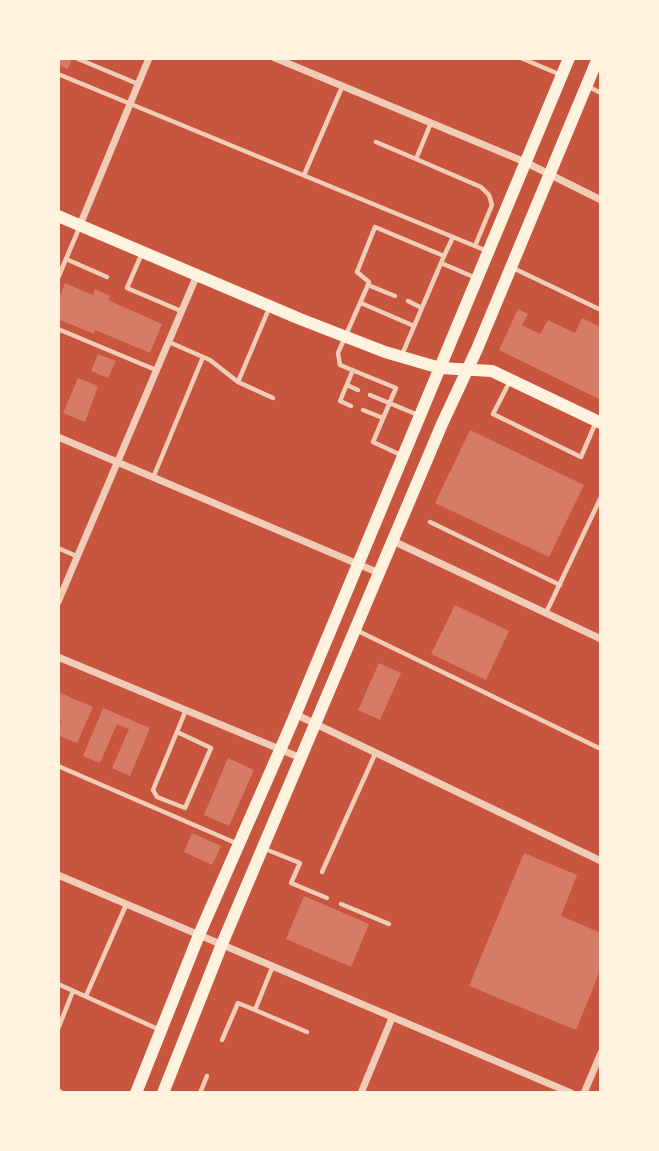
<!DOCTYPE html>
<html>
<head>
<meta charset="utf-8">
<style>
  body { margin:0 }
  #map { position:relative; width:659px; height:1151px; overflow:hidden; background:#c8553d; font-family:Lato,sans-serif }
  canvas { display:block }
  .frame { position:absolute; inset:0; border:60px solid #fff3e0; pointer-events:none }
</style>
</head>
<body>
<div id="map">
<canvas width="659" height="1151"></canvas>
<div class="frame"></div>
</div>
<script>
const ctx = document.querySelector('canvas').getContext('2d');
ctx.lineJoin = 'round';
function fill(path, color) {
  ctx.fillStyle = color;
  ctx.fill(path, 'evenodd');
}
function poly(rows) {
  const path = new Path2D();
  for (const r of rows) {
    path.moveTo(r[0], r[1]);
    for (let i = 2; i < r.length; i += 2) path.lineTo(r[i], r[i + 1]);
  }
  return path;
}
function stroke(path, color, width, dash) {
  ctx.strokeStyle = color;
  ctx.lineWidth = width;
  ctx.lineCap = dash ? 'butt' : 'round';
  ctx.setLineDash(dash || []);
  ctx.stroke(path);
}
fill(poly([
  [58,58,72,58,68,69,58,65],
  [65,283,93,295,95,289,110,296,108,300,162,324,150,353,112,337,95,330,94,334,58,319,58,301],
  [518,309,528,314,522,325,540,334,548,320,575,333,582,318,601,327,601,400,499,350],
  [98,354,116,361,108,378,91,371],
  [78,378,98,386,85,422,63,413],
  [470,430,584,485,549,557,435,503],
  [455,605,509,631,486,680,431,654],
  [379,663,401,673,380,720,358,710],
  [58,692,93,707,77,743,58,735,61,720,58,719],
  [103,708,150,728,130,776,112,768,129,729,117,724,100,763,83,756],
  [228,758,254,770,229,826,204,815],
  [192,833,221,846,212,865,184,852],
  [524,853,577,875,561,916,601,933,601,968,576,1030,469,986],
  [304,896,369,924,351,967,286,939]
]), '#d67c66');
stroke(poly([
  [76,58,138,84],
  [521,58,561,75],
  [58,74,487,251],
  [589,87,601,93],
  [376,142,416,159,431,123],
  [416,159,481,187,489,195,492,205,475,246],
  [304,175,342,87],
  [142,253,127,288,181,311],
  [444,256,453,237],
  [66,259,107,277],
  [441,263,476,278],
  [513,268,601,310],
  [58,278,80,226],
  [368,285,395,296],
  [408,301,422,308],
  [361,303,414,326],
  [58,329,156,370],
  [169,342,210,360,238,382,270,306],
  [401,357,444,256,375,227,357,272,369,282,368,285,338,353,340,365,396,388,373,442,403,456],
  [510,381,493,414,581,457,596,422],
  [238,382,273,398],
  [347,385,358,390],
  [370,395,418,415],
  [351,406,340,401,353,370],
  [363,410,383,418],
  [153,478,203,357],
  [430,522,560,585],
  [58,548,76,556],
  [546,613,601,497],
  [356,630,601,749],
  [177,732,211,748,185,808,157,797,153,790,186,710],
  [58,766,238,844],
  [265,849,300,863,291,883,327,898],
  [322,872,376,752],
  [341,904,389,924],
  [272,968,255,1010,307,1032],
  [58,984,160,1030],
  [86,996,126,905],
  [58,1029,73,991],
  [222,1040,238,1003,255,1010],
  [200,1093,207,1076]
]), '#f1ccb7', 4.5);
stroke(poly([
  [275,58,525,162,601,200],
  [80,225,149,58],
  [58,437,379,573],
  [393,541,601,639],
  [58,602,197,275],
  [58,657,301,758],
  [295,714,601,861],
  [58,875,571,1093],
  [58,1092,60,1093],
  [361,1093,392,1018],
  [584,1093,601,1053]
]), '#f1ccb7', 7);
stroke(poly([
  [58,216,300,319,385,352,440,368,492,371,601,423],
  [136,1093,199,935,291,725,569,58],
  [163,1093,222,944,442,424,477,349,598,58]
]), '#fff3e0', 12);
</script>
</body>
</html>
